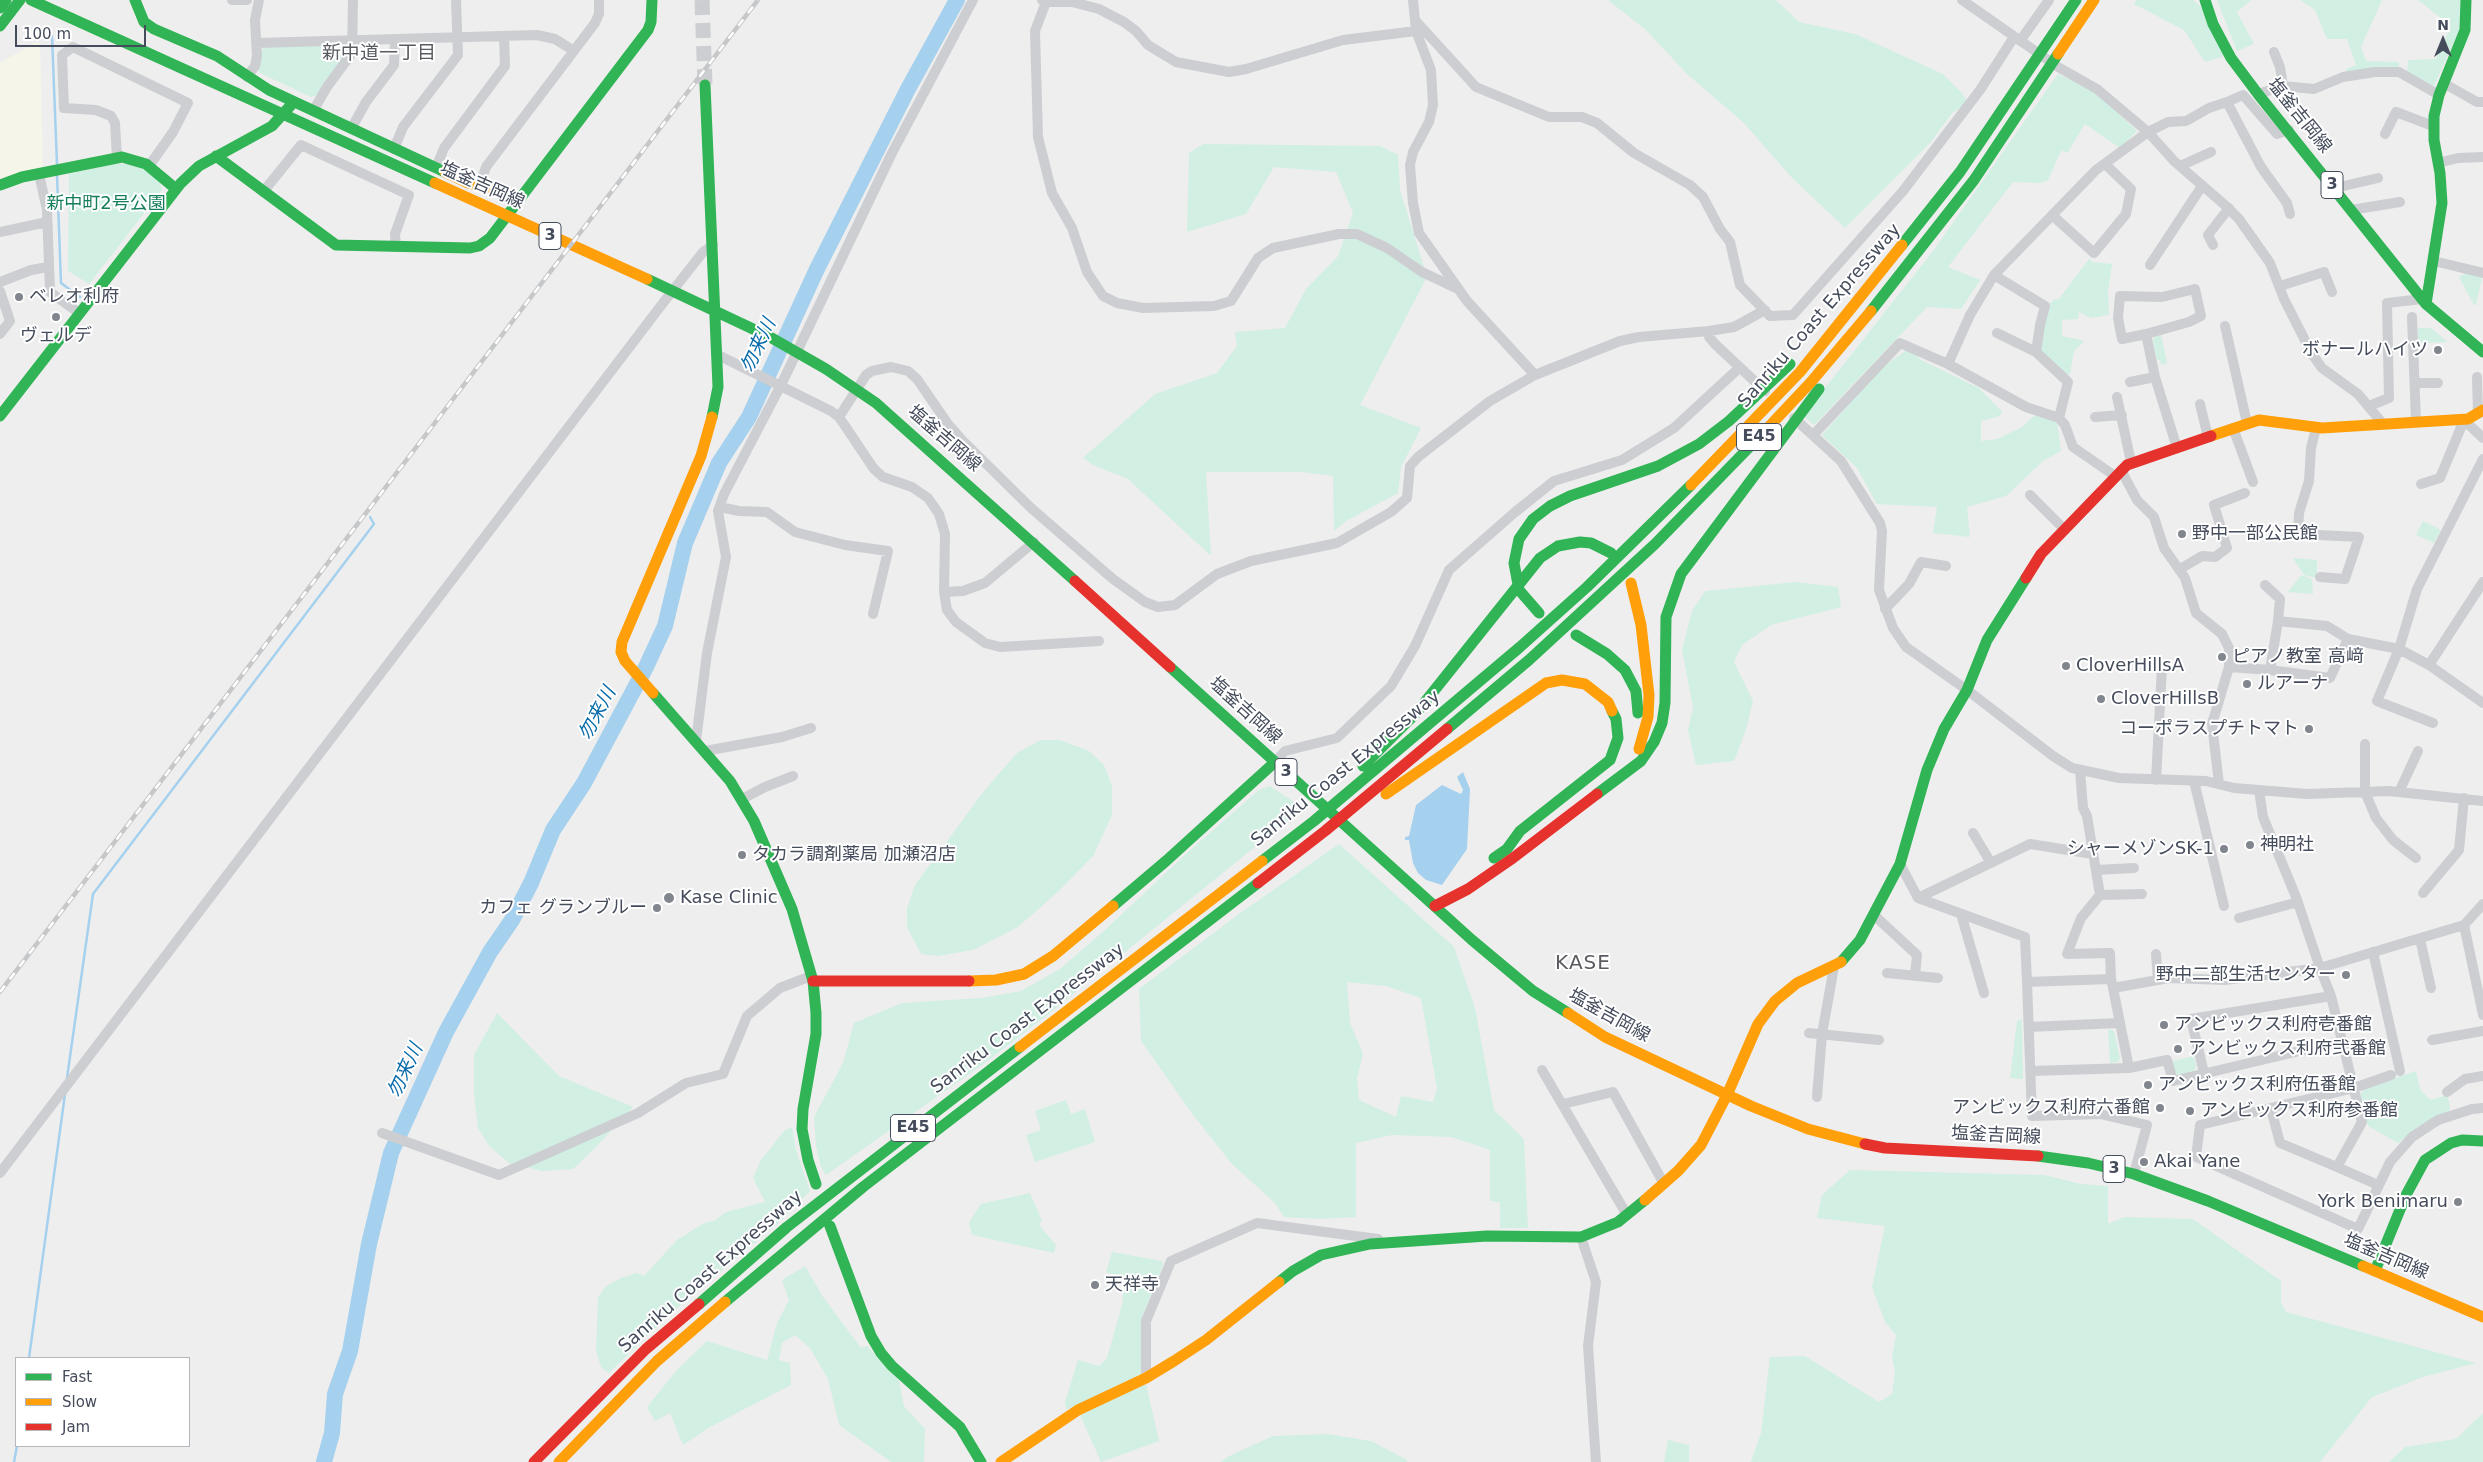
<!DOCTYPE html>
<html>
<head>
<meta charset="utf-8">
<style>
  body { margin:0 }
  #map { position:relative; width:2483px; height:1462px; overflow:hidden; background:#efeeee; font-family:"DejaVu Sans",sans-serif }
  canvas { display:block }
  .legend { position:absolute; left:15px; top:1357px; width:175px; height:90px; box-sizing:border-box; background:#fff; border:1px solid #b5b7bd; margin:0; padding:6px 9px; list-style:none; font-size:15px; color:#454c5b }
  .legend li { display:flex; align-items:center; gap:10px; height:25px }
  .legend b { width:25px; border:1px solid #b5b7bd }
  .north { position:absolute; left:2418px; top:15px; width:50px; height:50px; -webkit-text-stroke:4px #fff; paint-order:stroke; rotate:0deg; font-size:14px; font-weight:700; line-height:20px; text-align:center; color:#454c5b }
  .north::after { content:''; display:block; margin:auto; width:18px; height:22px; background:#454c5b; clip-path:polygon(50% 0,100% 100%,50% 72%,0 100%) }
  .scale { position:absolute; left:15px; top:25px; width:131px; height:22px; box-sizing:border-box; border:2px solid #454c5b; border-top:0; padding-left:6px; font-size:15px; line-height:18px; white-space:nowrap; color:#454c5b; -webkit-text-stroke:4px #fff; paint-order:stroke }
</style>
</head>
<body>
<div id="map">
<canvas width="2483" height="1462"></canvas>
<ul class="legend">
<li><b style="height:6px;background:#30b455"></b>Fast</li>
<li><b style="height:6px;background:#ff9f0a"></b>Slow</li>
<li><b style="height:6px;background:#e5322d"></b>Jam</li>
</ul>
<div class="north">N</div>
<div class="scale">100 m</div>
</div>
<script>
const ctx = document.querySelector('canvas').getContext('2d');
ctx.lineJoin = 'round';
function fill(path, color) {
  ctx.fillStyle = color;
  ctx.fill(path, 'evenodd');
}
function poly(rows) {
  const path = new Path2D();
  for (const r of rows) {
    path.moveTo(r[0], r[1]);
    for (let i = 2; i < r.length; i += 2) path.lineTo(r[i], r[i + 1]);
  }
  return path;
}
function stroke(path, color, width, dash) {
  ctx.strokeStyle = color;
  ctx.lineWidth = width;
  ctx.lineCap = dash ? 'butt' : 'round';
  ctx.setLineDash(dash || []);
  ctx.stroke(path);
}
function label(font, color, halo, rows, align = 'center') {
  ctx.font = font + ' "DejaVu Sans","Noto Sans JP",sans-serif';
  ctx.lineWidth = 4;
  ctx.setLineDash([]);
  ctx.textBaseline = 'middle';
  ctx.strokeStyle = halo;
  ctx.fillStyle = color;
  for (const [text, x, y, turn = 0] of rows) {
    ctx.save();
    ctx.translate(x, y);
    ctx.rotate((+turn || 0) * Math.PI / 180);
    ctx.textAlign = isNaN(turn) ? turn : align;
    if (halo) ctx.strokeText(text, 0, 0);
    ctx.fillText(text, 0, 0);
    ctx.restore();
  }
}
fill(poly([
  [36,42,40,44,43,167,0,178,0,63]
]), '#f6f5e9');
fill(poly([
  [1608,0,1776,0,1799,22,1855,34,1943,74,1963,94,1968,104,1952,113,1930,143,1845,228,1792,178,1744,123,1687,74,1646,30],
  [2136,0,2193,0,2202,8,2224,56,2205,62,2184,30,2134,4],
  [2217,0,2251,0,2237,12,2254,44,2237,51],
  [2300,0,2382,0,2361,47,2366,61,2399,62,2399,70,2347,73,2346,69,2356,65,2347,39,2327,39,2315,10],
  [2418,0,2461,0,2462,24,2434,86,2407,72,2408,60,2436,59,2451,26],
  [344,45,349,49,317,95,311,97,260,73,258,68,261,51,265,47],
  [2058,74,2093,90,2137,131,2120,148,2085,124,2068,152,2061,151,2048,180,2041,183,2013,182,1948,267,1980,280,1961,309,1927,307,1814,425,1803,416,1933,251],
  [1203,144,1380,146,1398,155,1400,190,1427,277,1360,405,1421,428,1401,467,1398,493,1346,521,1334,531,1333,476,1302,472,1206,472,1211,556,1128,479,1093,465,1083,458,1155,394,1217,373,1237,346,1235,332,1285,328,1306,289,1338,256,1353,213,1336,172,1274,167,1246,214,1187,232,1189,153],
  [114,164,136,164,160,182,162,190,89,284,68,271,69,174],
  [2089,259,2093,262,2112,264,2108,292,2109,315,2091,318,2079,312,2078,319,2062,320,2062,336,2081,340,2084,342,2074,351,2070,374,2067,375,2040,352,2048,305,2055,299,2058,300],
  [2466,273,2482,277,2476,305,2474,305,2459,277],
  [2418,328,2431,328,2448,342,2418,343],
  [2161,334,2167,363,2161,365,2160,360,2157,360,2153,340,2156,335],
  [1908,349,1923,361,1979,388,2002,412,2000,416,1981,421,1981,441,1997,439,2022,427,2035,415,2057,421,2061,451,2043,461,2006,496,1967,507,1970,537,1933,533,1937,507,1877,504,1857,468,1822,435,1880,369],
  [2423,521,2441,530,2434,543,2416,535],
  [2293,558,2317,560,2317,578,2304,575],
  [2301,575,2312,579,2313,594,2288,592],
  [1796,582,1838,587,1841,607,1771,625,1742,645,1734,662,1753,701,1746,730,1734,761,1696,765,1688,730,1693,707,1682,650,1692,611,1705,591],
  [1041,740,1060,740,1089,751,1104,765,1112,786,1112,815,1093,856,1060,890,1018,927,973,950,938,956,921,954,907,927,907,908,915,885,983,792,1017,753],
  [1270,786,1303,808,1046,1016,982,1065,826,1175,821,1167,816,1146,814,1117,843,1063,854,1023,902,1003,982,998,1021,991,1060,969,1105,930,1188,852,1259,790],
  [1339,844,1454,947,1475,1008,1494,1110,1524,1139,1528,1228,1500,1228,1500,1202,1490,1201,1490,1150,1452,1137,1392,1135,1356,1143,1356,1217,1319,1219,1284,1217,1275,1203,1231,1163,1194,1116,1141,1041,1139,989,1239,914],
  [1347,982,1386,986,1421,998,1437,1088,1433,1102,1401,1096,1396,1117,1359,1100,1357,1078,1363,1054,1350,1023],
  [497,1013,559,1076,633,1107,596,1147,573,1169,542,1171,509,1163,490,1147,478,1128,474,1095,474,1055],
  [2022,1019,2023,1079,2010,1078,2017,1021],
  [2108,1029,2114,1031,2120,1058,2118,1062,2110,1063],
  [2193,1056,2196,1065,2194,1071,2178,1075,2172,1071,2170,1062],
  [2416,1071,2420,1089,2430,1100,2448,1095,2450,1110,2418,1127,2398,1143,2368,1126,2360,1095,2364,1089],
  [1066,1100,1071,1114,1085,1109,1095,1142,1035,1162,1026,1135,1041,1130,1035,1111],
  [792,1127,796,1150,810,1191,781,1221,671,1313,609,1373,601,1367,596,1351,598,1298,605,1287,621,1278,637,1273,644,1276,677,1240,704,1223,714,1221,726,1212,765,1202,753,1178,761,1160,784,1131],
  [1850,1170,2044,1175,2081,1184,2108,1186,2108,1224,2124,1217,2193,1219,2281,1281,2281,1302,2286,1312,2476,1363,2423,1377,2372,1397,2320,1462,1751,1462,1761,1433,1770,1357,1805,1356,1879,1402,1892,1394,1895,1371,1892,1358,1896,1335,1885,1322,1872,1287,1885,1226,1817,1218,1822,1195],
  [1030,1193,1042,1221,1039,1225,1056,1245,1054,1253,972,1235,969,1222,981,1204],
  [1112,1252,1162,1261,1163,1265,1143,1314,1143,1373,1066,1410,1065,1402,1078,1360,1099,1366,1107,1358,1122,1305,1125,1279,1106,1272],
  [805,1266,823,1297,861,1348,867,1346,899,1380,904,1406,925,1429,924,1462,891,1462,839,1425,828,1379,810,1348,795,1335,782,1343,779,1360,790,1363,791,1385,710,1427,683,1445,670,1413,655,1421,647,1407,676,1371,707,1341,767,1360,777,1323,789,1300,782,1280],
  [1146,1384,1159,1441,1101,1462,1080,1415],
  [2483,1413,2483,1462,2389,1462,2405,1447,2456,1439],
  [1327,1434,1371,1441,1407,1460,1407,1462,1221,1462,1227,1457,1273,1436],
  [1668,1440,1689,1445,1689,1462,1664,1462]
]), '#d1efe2');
fill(poly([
  [1463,772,1470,789,1467,849,1442,885,1426,880,1418,873,1413,863,1409,840,1405,840,1405,837,1409,836,1416,805,1442,785,1461,794,1463,790,1457,777]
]), '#a5d1ee');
stroke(poly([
  [52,36,57,164],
  [57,175,61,283,80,297],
  [67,1078,93,894,374,524,370,517],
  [29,1358,65,1094],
  [14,1462,17,1446]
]), '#a5d1ee', 2.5);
stroke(poly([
  [324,1462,332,1433,335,1394,350,1351,369,1244,391,1153,446,1032,490,952,512,920,531,883,553,830,584,783,646,667,665,626,685,543,719,463,749,417,817,269,908,89,957,0]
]), '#a5d1ee', 16);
stroke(poly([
  [702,0,705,85]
]), '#cdced1', 15, [15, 8]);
stroke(poly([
  [232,0,247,0],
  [1042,0,1046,2,1035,31,1038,137,1052,193,1072,228,1087,272,1103,296,1117,303,1143,308,1214,306,1231,301,1258,258,1273,248,1339,234,1357,234,1387,248,1422,272,1458,289],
  [1413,0,1416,31,1431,70,1433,105,1429,122,1413,152,1410,165,1413,203,1419,233,1467,301,1535,375],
  [1962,0,2058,67,2097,89,2148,132,2174,161,2226,206,2239,219,2270,263,2284,299,2312,354,2322,368,2358,394,2383,424],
  [1046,2,1072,2,1099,9,1124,22,1136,31,1148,45,1176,62,1229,72,1246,69,1343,40,1416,31],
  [1415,20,1476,87,1549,117,1582,117,1597,123,1634,153,1690,185,1703,197,1720,229,1730,242,1740,285,1770,316,1793,315,1903,191,1980,90,2014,37],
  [2020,41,2049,0],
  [256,43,537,35,555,39,574,51],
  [2274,52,2280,67,2283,86],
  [247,77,255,66,257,56,255,20,259,0],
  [2445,84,2477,102,2483,102],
  [2258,94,2283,86,2314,89,2343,77,2375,72,2399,72,2439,95],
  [2227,102,2243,95,2277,134,2289,130],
  [313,111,327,87,352,53,353,0],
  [351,129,366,102,394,65,395,39],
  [2385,134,2396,112,2433,126],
  [394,149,403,127,458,55,456,0],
  [117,158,115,123,111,116,96,110,64,108,62,55,73,47,188,103,173,132,149,166],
  [2438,163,2458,158,2483,157],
  [2180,166,2211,152],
  [436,168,444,148,505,66,504,36],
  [39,174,47,210,50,292,79,313],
  [480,185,486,167,595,23,599,14,599,0],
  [2335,188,2378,178],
  [263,192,301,145,409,195,395,234,396,247],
  [2351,210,2400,202],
  [2052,215,2094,253,2126,214,2131,189,2105,164],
  [0,232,47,222],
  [2213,245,2208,235,2229,208],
  [2434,261,2483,273],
  [2150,265,2202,186],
  [1994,275,2045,306,2040,325,2036,352],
  [0,282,31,270,48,267],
  [2280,286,2324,272,2332,292],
  [0,291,10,321,0,334],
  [2412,317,2416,422],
  [2225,326,2247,423],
  [1709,331,1734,327,1765,310],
  [2146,334,2189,322,2201,316,2195,289,2162,297,2120,296,2118,318,2122,339,2146,334,2155,377,2177,448],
  [718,355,831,411,839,417,874,469,883,477,912,487,928,498,939,514,945,534,944,592,963,591,985,583,1034,542],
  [1948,364,1970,315,1994,275,2096,170,2148,132,2168,122,2186,121,2209,108,2227,102,2261,167,2287,203,2290,214],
  [2477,377,2478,414],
  [2130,382,2155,377],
  [2415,383,2438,383],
  [2117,397,2131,462],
  [2200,404,2208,437],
  [2369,406,2389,398,2387,303,2422,299],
  [839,417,866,375,872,371,891,367,908,371,917,379,948,424,963,441,1031,508,1113,579,1145,602,1158,607,1175,605,1217,574,1251,561,1337,543,1391,512,1407,498,1410,466,1418,457,1490,401,1535,375,1620,341,1639,337,1709,331,1709,337,1715,344,1765,391],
  [2095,417,2122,415],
  [1794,418,1841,461,1880,523,1882,531,1879,590,1893,628,1906,647,1967,690,2053,756,2072,768,2119,778,2206,781,2234,788,2259,790,2307,794,2389,791,2483,801],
  [2059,418,2065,425,2073,447,2115,476],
  [2233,428,2253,482],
  [2316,428,2311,448,2309,481,2299,513,2298,534,2359,537,2345,579,2320,577],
  [1814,434,1900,343,1948,364,2026,407,2059,418,2068,382,2036,352,1997,333],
  [2121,470,2137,500,2154,517,2164,548,2185,578,2196,613,2222,634,2229,648,2229,667,2270,670],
  [2421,484,2440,478,2464,420,2483,438],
  [2030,495,2065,530],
  [720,507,739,511,767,512,795,532,845,545,888,551,873,614],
  [2180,569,2202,556,2215,557,2227,548,2214,505,2245,493],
  [2265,585,2280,599,2278,621,2327,626,2348,639,2399,649,2429,665,2483,582],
  [944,592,947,610,956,622,985,643,1000,647,1099,641],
  [1885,609,1909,584,1921,562,1946,566],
  [2278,621,2270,670,2330,678,2348,639],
  [2429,665,2483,703],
  [2433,723,2377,701,2399,649,2417,589,2483,459],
  [696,741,707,653,726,557,718,511,724,494,781,385,892,153,973,0],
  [2365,744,2365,792,2376,818,2393,840,2416,858],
  [705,751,782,737,811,728],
  [1275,762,1285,751,1337,738,1391,686,1415,646,1449,570,1514,513,1554,481,1622,460,1674,428,1739,368],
  [2080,770,2083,808,2087,816,2100,895],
  [2156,780,2162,667],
  [2194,781,2224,906],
  [2219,784,2212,724,2229,667],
  [2259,790,2263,817,2296,897,2320,968,2225,980,2169,978,2113,988,2129,1068,2167,1060,2173,1081,2342,1041],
  [2399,792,2418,751],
  [742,799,765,787,793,776],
  [1973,833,1991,863],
  [1900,864,1918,898,2030,844,2093,854],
  [2096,870,2134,868],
  [2423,893,2459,850,2464,798],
  [1918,898,2025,937,2027,982,2111,979,2113,988],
  [2483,904,2464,925,2483,1015],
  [1961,914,1984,993],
  [1874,915,1917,955,1915,975],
  [2239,918,2298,902],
  [2420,939,2431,988],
  [2373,952,2400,1071],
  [2156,954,2158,980],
  [1887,973,1938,978],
  [2111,979,2110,953,2067,954,2081,918,2100,895,2142,894],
  [2027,982,2032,1116,2100,1114,2147,1125,2134,1174],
  [2029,1027,2119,1023],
  [1809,1033,1879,1040],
  [2432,1040,2483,1031],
  [1542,1070,1627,1215],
  [2031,1071,2129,1068],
  [2204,1073,2191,1019,2331,996],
  [2391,1075,2354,1088,2200,1125,2196,1157,2358,1229,2390,1162,2412,1137,2438,1120,2472,1109,2483,1108],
  [2447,1092,2465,1079,2483,1076],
  [1817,1097,1822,1034,1834,967],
  [1563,1104,1613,1092,1664,1184],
  [2271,1109,2280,1143,2337,1167],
  [382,1133,499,1175,638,1113,686,1083,723,1074,747,1016,780,988,811,976],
  [0,1173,663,303,703,252,713,245],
  [2378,1185,2337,1167,2362,1122,2331,996,2320,968,2464,925],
  [1581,1237,1596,1282,1588,1346,1596,1462],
  [1146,1378,1146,1321,1171,1261,1257,1223,1378,1239]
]), '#ccced2', 10);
stroke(poly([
  [31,0,435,183],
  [135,0,144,22,154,29,217,56,269,90,445,172],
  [2205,0,2213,24,2231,58,2258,94,2426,304,2483,352],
  [0,8,6,0],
  [0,26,20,0],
  [705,85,718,387,712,417],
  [216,156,336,245,470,248,479,246,490,238,648,30,651,22,652,0],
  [0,185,22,177,122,157,146,164,176,189],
  [1902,245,1960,172,2076,0],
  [647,279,770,337,826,369,876,403,1075,581],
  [2426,304,2442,203,2440,173,2434,140,2434,116,2439,95,2465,30,2466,0],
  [1871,311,1974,180,2058,54],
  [0,416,181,183,199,166,272,126,291,105],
  [1539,613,1519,590,1514,563,1519,539,1533,519,1550,506,1570,496,1658,466,1699,444,1729,421,1790,364],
  [1576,635,1607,654,1625,670,1636,691,1638,713],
  [1170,667,1472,940,1533,991,1568,1013],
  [653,693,730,781,754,821,792,909,813,981,816,1013,816,1034,803,1109,802,1129,808,1160,816,1184],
  [1447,729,1529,660,1655,544,1764,432],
  [1363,766,1417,712,1540,558,1558,546,1580,542,1591,543,1611,553],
  [1597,794,1641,761,1654,742,1662,723,1665,703,1666,617,1681,574,1819,389],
  [1494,858,1507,849,1520,831,1610,760,1618,738,1616,719,1612,711],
  [1262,861,1314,821,1520,647,1587,587,1691,485],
  [1113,906,1166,861,1275,762],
  [1841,962,1860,940,1900,864,1927,770,1944,729,1967,690,1987,640,2026,578],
  [2038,1156,2088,1163,2134,1174,2208,1201,2363,1266],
  [830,1226,871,1336,881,1353,892,1366,960,1427,981,1462],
  [2375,1271,2406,1195,2425,1160,2451,1143,2462,1140,2483,1141],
  [1279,1282,1293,1271,1321,1255,1370,1244,1487,1236,1581,1237,1618,1222,1645,1200],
  [725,1302,863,1187,1258,883],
  [699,1304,787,1227,1020,1047]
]), '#30b455', 11);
stroke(poly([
  [2058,54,2094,0],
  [445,172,468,183,504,191,519,198],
  [435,183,647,279],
  [1764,432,1811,382,1871,311],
  [2211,436,2259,420,2322,428,2468,419,2483,410],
  [1691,485,1800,372,1902,245],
  [1631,583,1641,625,1649,695,1648,717,1639,749],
  [653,693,625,661,621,652,622,642,701,456,712,417],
  [1386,794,1546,683,1562,680,1585,684,1608,702,1612,711],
  [969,981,996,980,1024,974,1053,956,1113,906],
  [1568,1013,1605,1037,1751,1106,1808,1129,1865,1144],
  [1020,1047,1262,861],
  [1645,1200,1678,1171,1701,1145,1727,1095,1758,1024,1775,1001,1797,983,1841,962],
  [2363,1266,2483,1317],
  [559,1462,657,1361,725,1302],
  [1001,1462,1078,1410,1146,1378,1174,1361,1206,1340,1279,1282]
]), '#ff9f0a', 11);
stroke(poly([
  [2026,578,2041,554,2127,465,2211,436],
  [1075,581,1170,667],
  [1258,883,1325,831,1447,729],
  [1435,906,1468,889,1513,858,1597,794],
  [813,981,969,981],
  [1865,1144,1885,1148,2038,1156],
  [534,1462,646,1349,699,1304]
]), '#e5322d', 11);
const rail = poly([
  [0,992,758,0]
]);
stroke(rail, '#c5c7c9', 4.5);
stroke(rail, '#fff', 2.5, [8]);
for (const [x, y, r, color] of [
  [19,297,5,"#80858e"],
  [56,317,5,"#80858e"],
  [2438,350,5,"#80858e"],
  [2182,534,5,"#80858e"],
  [2222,657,5,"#80858e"],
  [2066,666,5,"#80858e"],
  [2247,684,5,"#80858e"],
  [2101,699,5,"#80858e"],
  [2309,729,5,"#80858e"],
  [2250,845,5,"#80858e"],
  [2224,849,5,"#80858e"],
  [742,855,5,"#80858e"],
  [669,898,6,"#80858e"],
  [657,908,5,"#80858e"],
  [2346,975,5,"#80858e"],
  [2164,1025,5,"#80858e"],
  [2178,1049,5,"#80858e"],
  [2148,1085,5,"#80858e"],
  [2160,1108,5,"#80858e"],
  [2190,1111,5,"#80858e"],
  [2144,1162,5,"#80858e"],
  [2458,1202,5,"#80858e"],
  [1095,1285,5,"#80858e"]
]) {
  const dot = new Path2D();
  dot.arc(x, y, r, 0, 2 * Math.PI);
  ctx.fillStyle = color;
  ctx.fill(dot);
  stroke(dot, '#fff', 2);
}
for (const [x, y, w] of [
  [2332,185,22],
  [550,236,22],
  [1759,437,45],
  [1286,772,22],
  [913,1128,45],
  [2114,1169,22]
]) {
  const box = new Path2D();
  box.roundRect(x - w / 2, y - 13.5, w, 27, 4);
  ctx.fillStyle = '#fff';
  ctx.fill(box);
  stroke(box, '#454c5b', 1);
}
label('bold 16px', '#454c5b', null, [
  ["3",2332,185],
  ["3",550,236],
  ["E45",1759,437],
  ["3",1286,772],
  ["E45",913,1128],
  ["3",2114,1169]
]);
label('18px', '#454c5b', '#fff', [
  ["塩釜吉岡線",2299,116,51],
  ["塩釜吉岡線",482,186,24],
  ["Sanriku Coast Expressway",1820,316,-49],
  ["塩釜吉岡線",944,439,41],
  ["塩釜吉岡線",1245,711,42],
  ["Sanriku Coast Expressway",1346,769,-39],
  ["塩釜吉岡線",1609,1016,29],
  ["Sanriku Coast Expressway",1028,1019,-37],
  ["塩釜吉岡線",1996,1136,3],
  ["塩釜吉岡線",2386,1257,23],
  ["Sanriku Coast Expressway",711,1272,-41]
]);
label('18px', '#147e5c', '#fff', [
  ["新中町2号公園",106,204]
]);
label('18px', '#454c5b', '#fff', [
  ["ベレオ利府",29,297],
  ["ヴェルデ",56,336,"center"],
  ["ボナールハイツ",2428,350,"right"],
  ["野中一部公民館",2192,534],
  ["ピアノ教室 高﨑",2232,657],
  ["CloverHillsA",2076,666],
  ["ルアーナ",2257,684],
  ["CloverHillsB",2111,699],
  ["コーポラスプチトマト",2299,729,"right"],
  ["神明社",2260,845],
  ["シャーメゾンSK-1",2214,849,"right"],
  ["タカラ調剤薬局 加瀬沼店",752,855],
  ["Kase Clinic",680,898],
  ["カフェ グランブルー",647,908,"right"],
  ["野中二部生活センター",2336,975,"right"],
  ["アンビックス利府壱番館",2174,1025],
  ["アンビックス利府弐番館",2188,1049],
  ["アンビックス利府伍番館",2158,1085],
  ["アンビックス利府六番館",2150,1108,"right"],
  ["アンビックス利府参番館",2200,1111],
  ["Akai Yane",2154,1162],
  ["York Benimaru",2448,1202,"right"],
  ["天祥寺",1105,1285]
], 'left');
label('19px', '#5a5c62', '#fff', [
  ["新中道一丁目",379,54]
]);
label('italic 19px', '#086baa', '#fff', [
  ["勿来川",759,346,-65],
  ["勿来川",598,714,-62],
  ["勿来川",406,1071,-65]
]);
ctx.letterSpacing = '1px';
label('20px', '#5a5c62', '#fff', [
  ["KASE",1583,964]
]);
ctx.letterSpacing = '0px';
</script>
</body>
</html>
